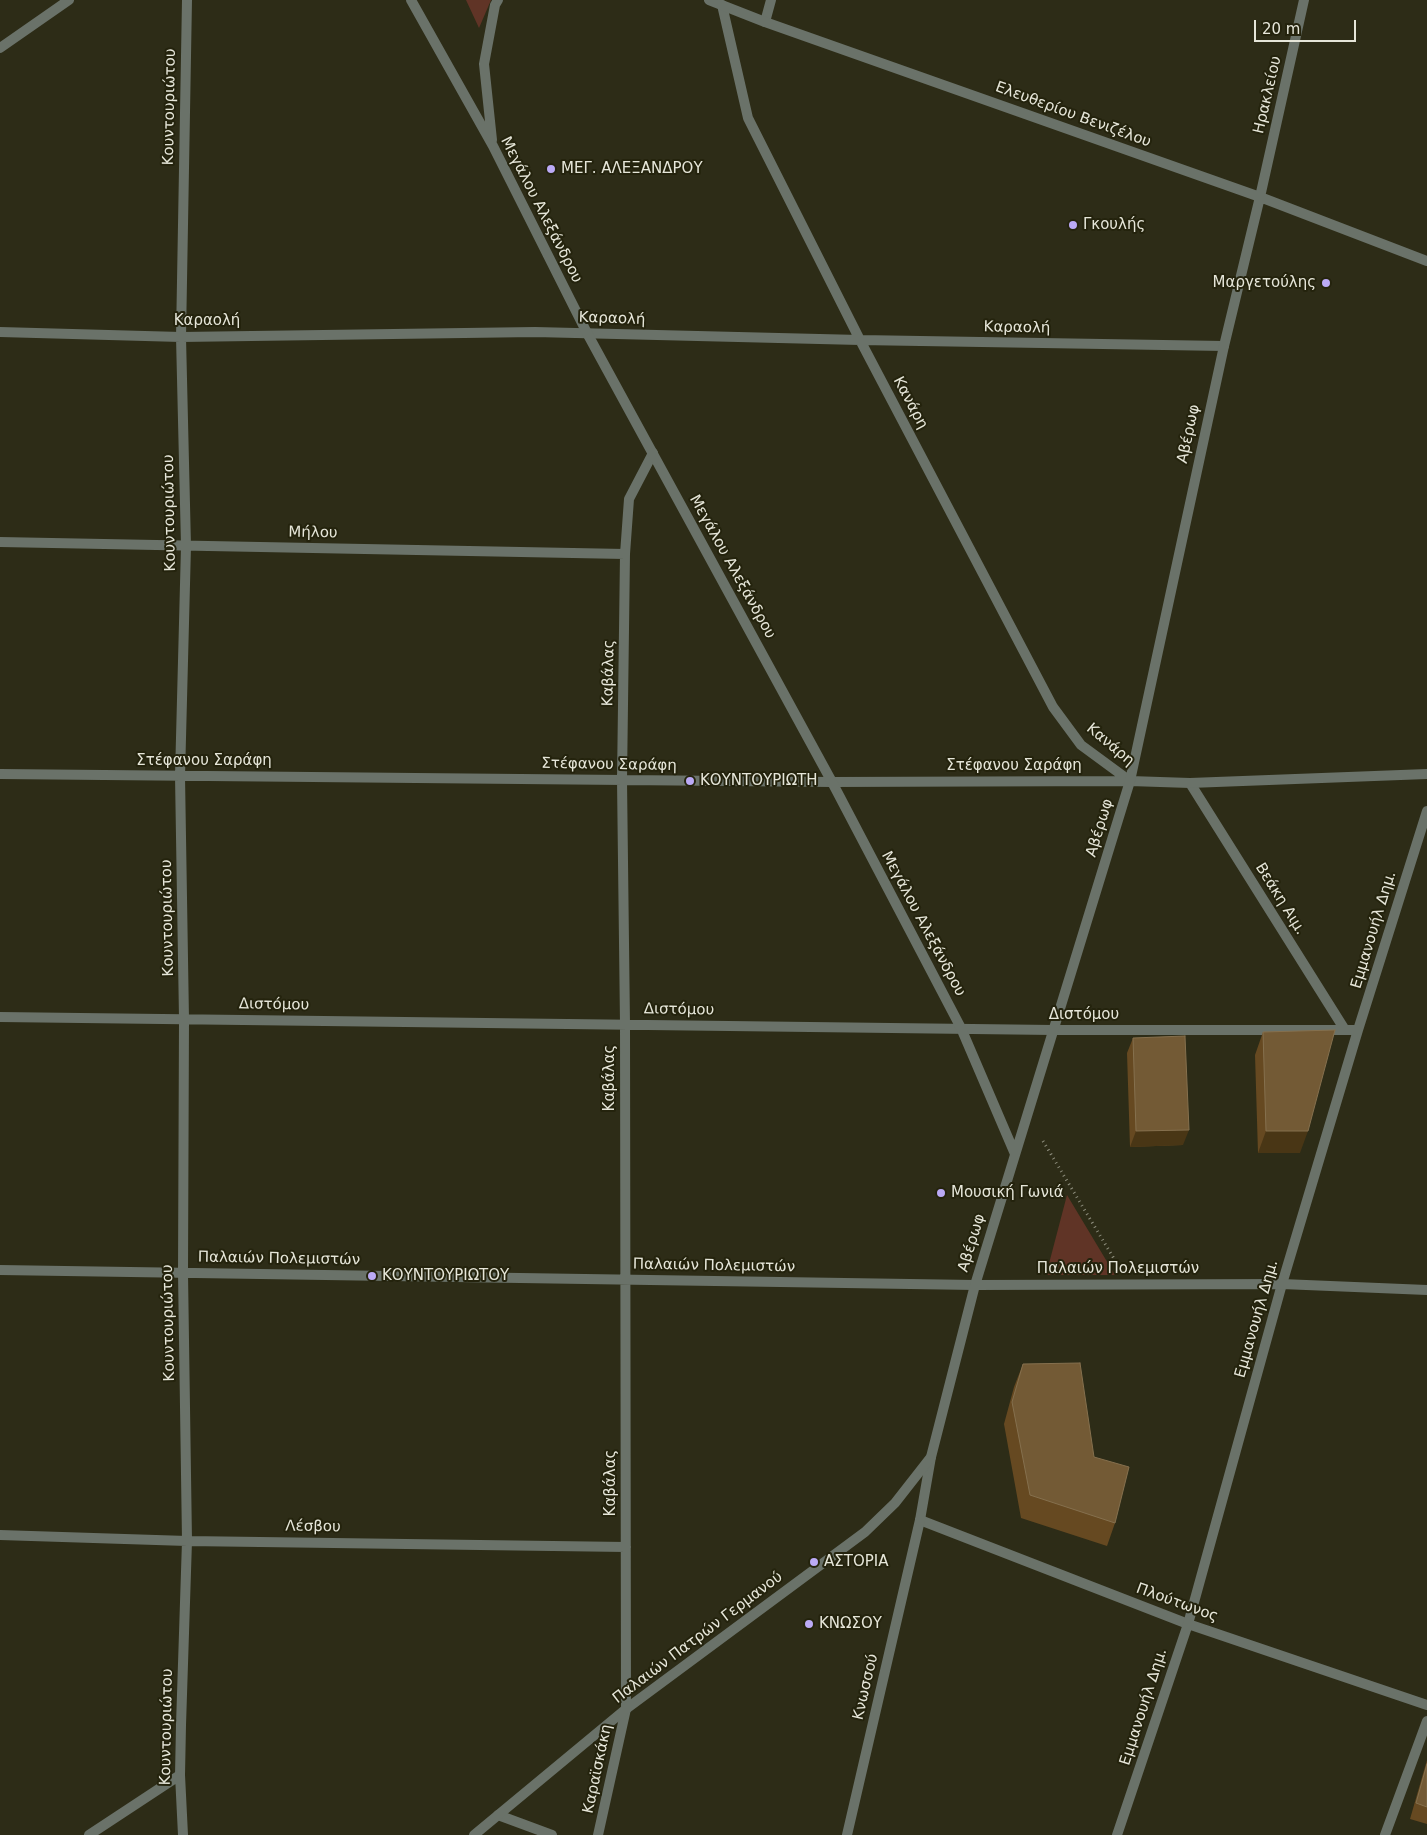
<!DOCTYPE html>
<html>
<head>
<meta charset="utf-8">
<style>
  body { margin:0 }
  #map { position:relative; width:1427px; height:1835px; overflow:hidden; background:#2d2c17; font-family:"DejaVu Sans",sans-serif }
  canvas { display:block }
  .scale { position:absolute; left:1254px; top:20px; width:102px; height:22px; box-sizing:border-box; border:2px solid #e6e6d9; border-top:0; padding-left:6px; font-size:15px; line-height:18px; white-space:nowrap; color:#e6e6d9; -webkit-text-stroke:4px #24230d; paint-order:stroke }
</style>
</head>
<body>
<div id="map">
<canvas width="1427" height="1835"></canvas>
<div class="scale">20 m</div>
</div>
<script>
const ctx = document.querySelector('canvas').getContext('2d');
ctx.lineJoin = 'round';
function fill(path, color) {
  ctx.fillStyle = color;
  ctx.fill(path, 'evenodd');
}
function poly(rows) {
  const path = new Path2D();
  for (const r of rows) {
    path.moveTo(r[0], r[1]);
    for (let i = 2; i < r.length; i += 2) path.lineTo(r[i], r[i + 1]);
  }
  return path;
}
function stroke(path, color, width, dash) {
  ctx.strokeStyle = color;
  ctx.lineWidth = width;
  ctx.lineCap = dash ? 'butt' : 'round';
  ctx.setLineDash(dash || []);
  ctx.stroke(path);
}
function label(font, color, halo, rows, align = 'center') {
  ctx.font = font + ' "DejaVu Sans",sans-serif';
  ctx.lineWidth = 4;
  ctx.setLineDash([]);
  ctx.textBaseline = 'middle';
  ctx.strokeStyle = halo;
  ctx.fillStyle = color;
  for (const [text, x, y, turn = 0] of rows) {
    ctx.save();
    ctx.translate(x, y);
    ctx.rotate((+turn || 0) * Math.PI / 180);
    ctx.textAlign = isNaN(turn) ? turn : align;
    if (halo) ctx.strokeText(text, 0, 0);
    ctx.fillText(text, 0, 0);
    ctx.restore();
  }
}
fill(poly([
  [466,0,491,0,479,28],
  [1067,1195,1115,1275,1046,1275]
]), '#603426');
stroke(poly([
  [1043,1141,1116,1262]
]), '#8e8e7d', 3, [1, 4]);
stroke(poly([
  [0,48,69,0],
  [181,337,187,0],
  [1190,783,1345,1030],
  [920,1520,1188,1624]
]), '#6a7269', 10);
stroke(poly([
  [722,5,748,118,860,340,1053,707,1081,745,1130,781],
  [765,22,771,0],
  [0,332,181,337,535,332,860,340,1224,346],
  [181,337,186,546,180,776,184,1019,183,1273,187,1541,181,1725,180,1775,183,1835],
  [0,542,625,554],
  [0,774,832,782,1130,781,1190,783,1427,774],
  [0,1017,1053,1030,1358,1030],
  [0,1270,975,1285],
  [0,1535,187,1541,626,1547],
  [1188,1624,1427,1705],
  [498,1815,552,1835],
  [89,1835,180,1775],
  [598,1835,626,1709,625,1024,622,780,625,554,629,499,653,453],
  [847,1835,920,1520,931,1457],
  [1117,1835,1188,1624,1282,1284,1358,1030,1427,811],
  [1385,1835,1427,1721]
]), '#6a7269', 10);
stroke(poly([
  [411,0,493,146,587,333,832,782,961,1028,1015,1154],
  [709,0,765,22,1260,197,1427,261],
  [492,140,484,64,495,5,498,0],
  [975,1285,1282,1284,1427,1290],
  [474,1835,626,1709,865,1532,895,1503,931,1457,975,1285,1130,781,1224,346,1260,197,1304,0]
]), '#6a7269', 10);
fill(poly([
  [1263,1032,1300,1153,1258,1153,1255,1055],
  [1133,1038,1183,1145,1130,1147,1127,1053],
  [1023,1364,1094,1457,1115,1523,1107,1546,1021,1518,1004,1424,1014,1387],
  [1427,1760,1427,1824,1410,1819]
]), '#664921');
fill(poly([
  [1189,1130,1183,1145,1130,1147,1136,1131],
  [1266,1131,1308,1131,1300,1153,1258,1153]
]), '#493615');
const building = poly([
  [1335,1030,1308,1131,1266,1131,1263,1032,1335,1030],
  [1185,1036,1189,1130,1136,1131,1133,1038,1185,1036],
  [1080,1363,1094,1457,1129,1467,1115,1523,1030,1495,1012,1402,1023,1364,1080,1363],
  [1427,1764,1427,1807,1416,1803,1427,1764]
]);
fill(building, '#735a35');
stroke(building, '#85704e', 1);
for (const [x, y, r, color] of [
  [551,169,5,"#bbaaf6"],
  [1073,225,5,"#bbaaf6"],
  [1326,283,5,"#bbaaf6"],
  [690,781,5,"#bbaaf6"],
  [941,1193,5,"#bbaaf6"],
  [372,1276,5,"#bbaaf6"],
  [814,1562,5,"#bbaaf6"],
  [809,1624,5,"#bbaaf6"]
]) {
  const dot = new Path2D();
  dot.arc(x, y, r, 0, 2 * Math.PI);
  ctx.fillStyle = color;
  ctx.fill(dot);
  stroke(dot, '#24230d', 2);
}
label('15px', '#e6e6d9', '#24230d', [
  ["Ηρακλείου",1268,95,-77],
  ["Κουντουριώτου",170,107,-89],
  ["Ελευθερίου Βενιζέλου",1073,115,20],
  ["Μεγάλου Αλεξάνδρου",541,210,63],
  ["Καραολή",612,319,2],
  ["Καραολή",207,321],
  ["Καραολή",1017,328,1],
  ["Κανάρη",910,403,62],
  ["Αβέρωφ",1189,434,-78],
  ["Κουντουριώτου",170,513,-91],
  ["Μήλου",313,533,1],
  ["Μεγάλου Αλεξάνδρου",732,567,61],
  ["Καβάλας",609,673,-89],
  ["Κανάρη",1110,745,40],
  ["Στέφανου Σαράφη",204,761],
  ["Στέφανου Σαράφη",609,765,1],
  ["Στέφανου Σαράφη",1014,766],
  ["Αβέρωφ",1100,828,-73],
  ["Βεάκη Αιμ.",1280,899,58],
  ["Κουντουριώτου",168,918,-91],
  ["Μεγάλου Αλεξάνδρου",923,924,62],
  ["Εμμανουήλ Δημ.",1374,930,-73],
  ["Διστόμου",274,1005,1],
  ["Διστόμου",679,1010,1],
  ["Διστόμου",1084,1015],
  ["Καβάλας",610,1078,-90],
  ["Αβέρωφ",972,1243,-73],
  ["Παλαιών Πολεμιστών",279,1259,1],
  ["Παλαιών Πολεμιστών",714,1266,1],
  ["Παλαιών Πολεμιστών",1118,1269],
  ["Εμμανουήλ Δημ.",1257,1319,-74],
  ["Κουντουριώτου",169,1323,-91],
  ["Καβάλας",611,1483,-90],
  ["Λέσβου",313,1527,1],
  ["Πλούτωνος",1177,1603,20],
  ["Παλαιών Πατρών Γερμανού",698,1638,-37],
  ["Κνωσσού",866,1687,-77],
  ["Εμμανουήλ Δημ.",1144,1707,-72],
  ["Κουντουριώτου",167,1727,-89],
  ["Καραϊσκάκη",598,1769,-78]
]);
label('15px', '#e6e6d9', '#24230d', [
  ["ΜΕΓ. ΑΛΕΞΑΝΔΡΟΥ",561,169],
  ["Γκουλής",1083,225],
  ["Μαργετούλης",1316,283,"right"],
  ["ΚΟΥΝΤΟΥΡΙΩΤΗ",700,781],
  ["Μουσική Γωνιά",951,1193],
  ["ΚΟΥΝΤΟΥΡΙΩΤΟΥ",382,1276],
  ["ΑΣΤΟΡΙΑ",824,1562],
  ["ΚΝΩΣΟΥ",819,1624]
], 'left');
</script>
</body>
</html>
